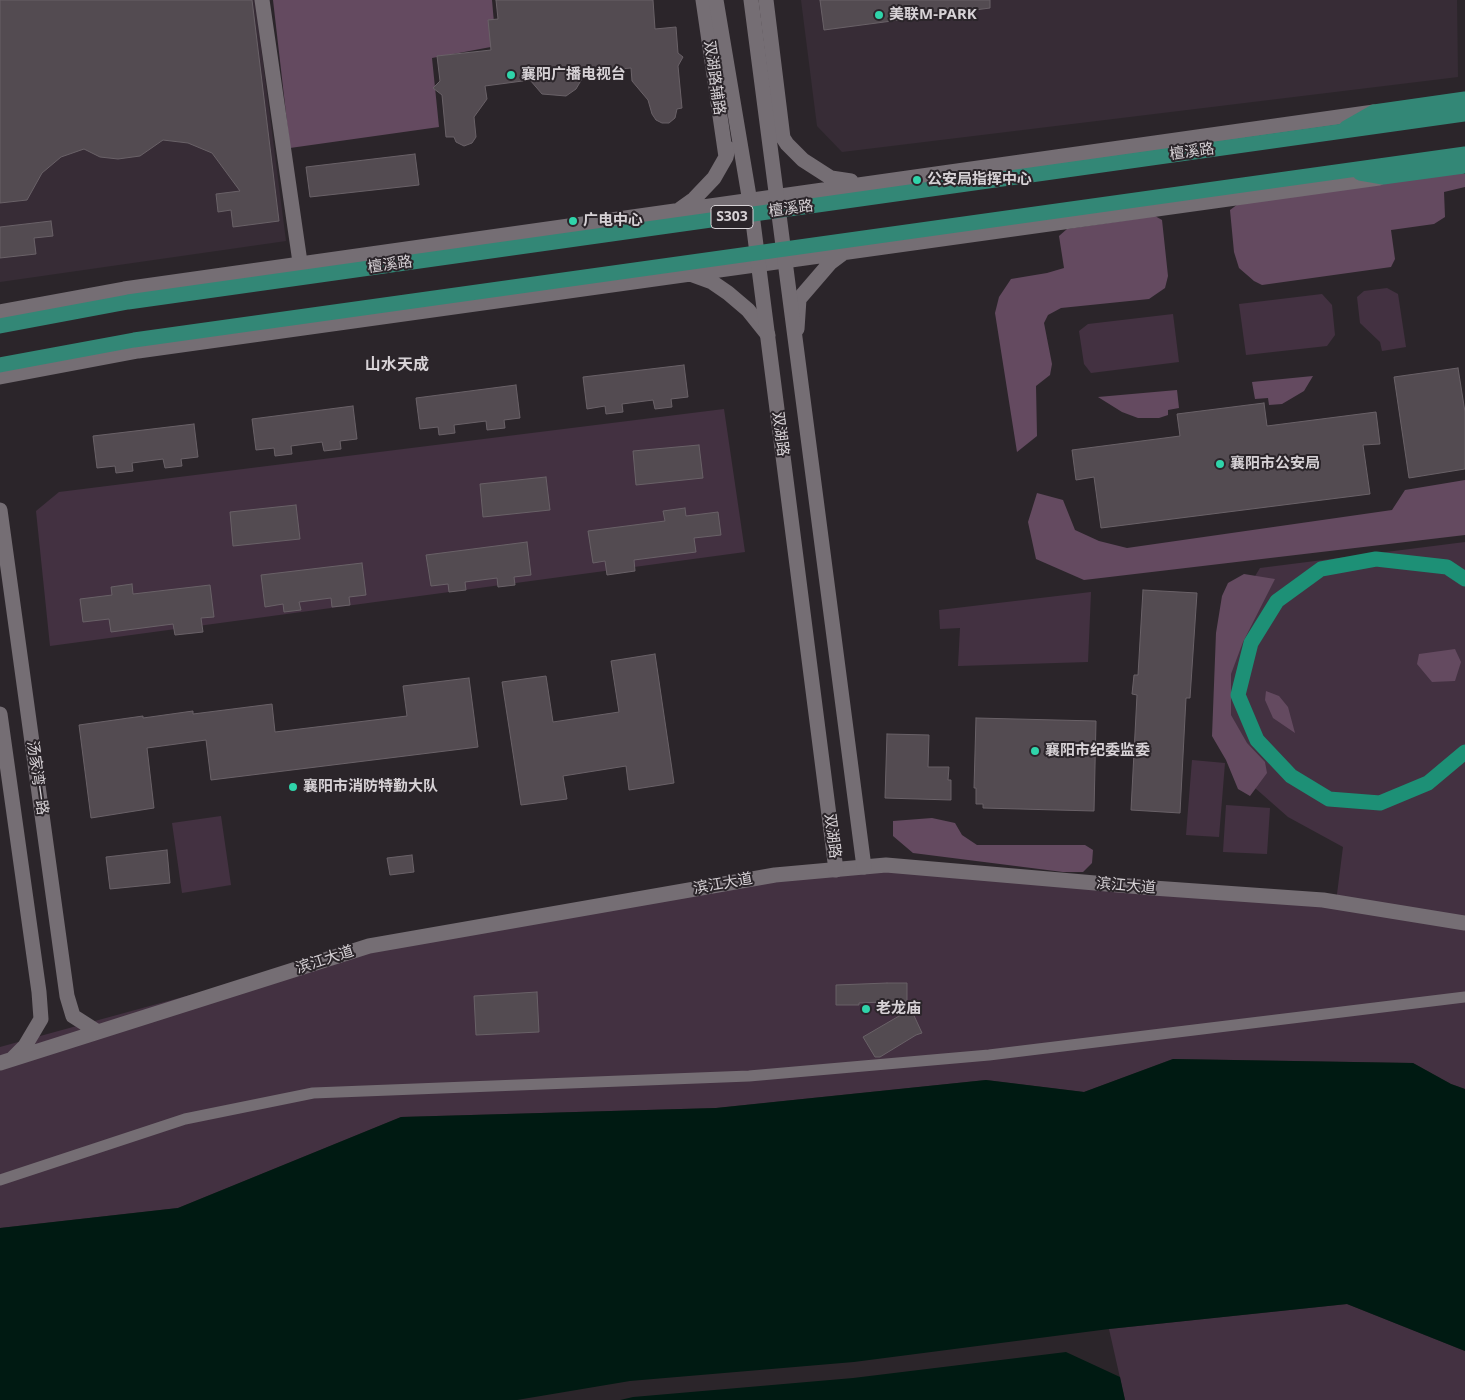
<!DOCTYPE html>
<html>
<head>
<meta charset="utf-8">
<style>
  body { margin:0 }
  canvas { display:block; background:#2b252a }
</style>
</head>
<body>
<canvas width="1465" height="1400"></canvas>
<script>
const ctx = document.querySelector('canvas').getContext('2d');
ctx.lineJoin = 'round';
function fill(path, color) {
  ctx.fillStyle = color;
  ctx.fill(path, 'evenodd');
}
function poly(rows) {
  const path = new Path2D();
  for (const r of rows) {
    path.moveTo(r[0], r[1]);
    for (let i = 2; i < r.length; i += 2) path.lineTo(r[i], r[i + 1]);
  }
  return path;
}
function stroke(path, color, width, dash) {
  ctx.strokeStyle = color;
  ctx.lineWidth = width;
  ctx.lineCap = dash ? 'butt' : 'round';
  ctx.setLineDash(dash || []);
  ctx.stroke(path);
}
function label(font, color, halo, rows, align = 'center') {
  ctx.font = font + ' "Noto Sans","Noto Sans SC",sans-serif';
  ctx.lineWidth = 4;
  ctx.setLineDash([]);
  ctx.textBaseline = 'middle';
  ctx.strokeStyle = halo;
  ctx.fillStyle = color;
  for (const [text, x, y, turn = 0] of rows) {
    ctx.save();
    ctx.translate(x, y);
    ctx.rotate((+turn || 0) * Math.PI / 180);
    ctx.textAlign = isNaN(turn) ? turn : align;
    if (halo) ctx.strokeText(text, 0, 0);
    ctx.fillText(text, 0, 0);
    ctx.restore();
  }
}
fill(poly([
  [0,0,255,0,286,241,0,282],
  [801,0,1457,0,1458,77,842,152,817,126]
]), '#372c36');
fill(poly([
  [1387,288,1398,294,1406,347,1382,351,1380,342,1360,323,1357,297,1364,291],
  [1322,294,1332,305,1335,335,1327,346,1246,355,1239,304],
  [1173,314,1179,362,1091,373,1084,364,1079,331,1088,324],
  [724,409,745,552,50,646,36,511,59,492],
  [1465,542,1465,1089,1451,1084,1413,1063,1173,1059,1084,1092,986,1080,716,1108,401,1117,178,1208,0,1228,0,1047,369,946,864,867,1336,902,1343,847,1288,817,1246,780,1213,715,1227,622,1260,568],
  [1091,592,1088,662,958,666,960,628,940,629,939,610],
  [1192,760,1225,763,1219,837,1186,835],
  [1226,805,1270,808,1267,854,1223,852],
  [221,816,231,885,182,893,172,823],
  [1347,1304,1465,1351,1465,1400,1125,1400,1109,1329]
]), '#433141');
fill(poly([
  [273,0,492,0,496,46,432,58,439,127,290,148],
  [1458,171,1465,174,1465,187,1444,192,1445,217,1434,224,1391,230,1395,259,1391,267,1262,285,1254,281,1239,268,1234,252,1230,210,1238,204],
  [1155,216,1162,220,1168,276,1165,288,1149,299,1061,308,1048,315,1044,323,1052,364,1050,375,1036,386,1037,436,1017,452,995,313,999,297,1011,279,1047,273,1064,268,1059,236,1067,229],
  [1313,376,1304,391,1282,404,1269,405,1268,398,1255,399,1252,382],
  [1177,390,1179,408,1168,410,1168,415,1159,418,1138,418,1122,412,1098,397],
  [1465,480,1465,535,1084,580,1036,559,1028,522,1037,493,1063,500,1075,530,1099,541,1127,548,1392,510,1405,490],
  [1244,574,1275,579,1243,642,1231,674,1231,715,1247,743,1265,762,1267,773,1250,796,1238,789,1226,760,1212,736,1216,633,1222,596,1228,583],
  [1455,649,1461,662,1455,681,1432,682,1417,664,1419,654],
  [1266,691,1279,696,1288,707,1295,733,1273,718,1265,700],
  [932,818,955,823,962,835,977,845,1085,845,1093,850,1092,863,1083,872,1063,872,913,853,893,836,893,821]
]), '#644a60');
fill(poly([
  [1173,1059,1413,1063,1451,1084,1465,1089,1465,1351,1347,1304,1109,1329,854,1362,630,1381,517,1400,0,1400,0,1228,178,1208,401,1117,716,1108,986,1080,1084,1092],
  [1066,1352,1120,1377,1125,1400,620,1400,633,1397,853,1378]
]), '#001a12');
const building = poly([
  [0,0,252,0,279,221,233,227,231,210,218,212,216,194,240,191,212,153,188,143,163,140,140,156,118,159,100,157,84,149,61,157,42,173,27,200,0,203,0,0],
  [496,0,653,0,655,29,676,27,678,53,683,57,678,66,682,108,677,109,675,118,669,123,662,123,656,120,652,114,648,100,632,81,631,68,586,72,576,89,566,96,542,94,530,80,485,86,487,99,474,117,476,137,472,143,464,146,456,142,454,137,446,137,442,95,433,88,440,81,437,56,491,50,488,20,498,19,496,0],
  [820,0,990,0,990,8,824,30,820,0],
  [415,154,419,185,310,197,306,167,415,154],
  [51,221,53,236,34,238,36,254,0,258,0,227,51,221],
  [684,365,688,397,671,399,672,407,655,409,653,400,622,404,623,412,606,414,605,406,587,409,583,377,684,365],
  [1458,368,1465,412,1465,469,1409,478,1394,377,1458,368],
  [516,385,520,418,504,420,505,428,487,430,486,421,454,425,455,433,439,435,438,427,420,429,416,398,516,385],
  [1264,403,1267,426,1376,412,1380,444,1363,445,1370,494,1101,528,1094,477,1076,480,1072,450,1180,436,1177,414,1264,403],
  [353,406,357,439,340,441,341,449,324,451,322,442,291,446,292,454,275,456,274,448,256,450,252,419,353,406],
  [194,424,198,457,181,459,182,466,165,468,163,459,132,463,133,471,116,473,115,466,97,468,93,436,194,424],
  [699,445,703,478,636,485,633,451,699,445],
  [546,477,550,510,483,517,480,484,546,477],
  [296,505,300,539,233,546,230,512,296,505],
  [685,508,686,516,718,512,721,535,694,538,696,552,634,560,635,571,607,575,605,561,593,563,588,531,665,521,663,511,685,508],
  [527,542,531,575,514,577,515,585,498,587,497,578,465,582,466,590,449,592,448,584,431,586,426,555,527,542],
  [362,563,366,595,349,597,350,605,332,607,331,598,299,602,301,610,284,612,283,604,265,607,261,575,362,563],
  [132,584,133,594,210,585,214,617,201,618,203,632,175,635,173,624,111,632,109,619,83,622,80,599,112,595,111,587,132,584],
  [1143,590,1197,593,1190,698,1186,698,1180,813,1131,810,1137,695,1132,694,1134,675,1138,675,1143,590],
  [655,654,674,783,629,790,626,766,563,776,567,799,521,805,502,682,546,676,553,722,619,712,611,661,655,654],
  [469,678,478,747,211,780,206,740,147,748,154,808,91,818,79,725,143,716,143,718,193,711,193,714,272,704,275,732,407,716,403,686,469,678],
  [976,718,1096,721,1094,811,983,808,983,804,976,804,976,788,974,788,976,718],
  [887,734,929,735,928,767,949,767,948,780,951,780,951,800,885,798,887,734],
  [167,850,170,883,110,889,106,857,167,850],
  [412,855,414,872,390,875,387,858,412,855],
  [887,983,907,983,907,1001,859,1003,859,1005,836,1005,836,985,887,983],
  [537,992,539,1032,476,1035,474,996,537,992],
  [911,1009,922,1033,916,1035,880,1057,875,1057,863,1037,911,1009]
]);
fill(building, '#534b51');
stroke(building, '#696167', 1);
stroke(poly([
  [0,1180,185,1119,313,1093,749,1076,989,1055,1465,997]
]), '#756e74', 11);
stroke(poly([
  [262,0,302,276]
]), '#756e74', 15);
stroke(poly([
  [703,0,726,157],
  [766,0,783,138],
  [778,130,787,144,803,160,831,178,851,181],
  [680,209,694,199,714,178,726,157,728,148],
  [690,274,712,282,728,293,748,310,768,335],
  [0,312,124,289,1374,112],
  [797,329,799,299,830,263,842,254],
  [0,377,138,351,1379,178],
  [0,510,67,996,73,1016,98,1032],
  [0,714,39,992,41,1019,25,1046,13,1058],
  [0,1063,369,946,775,875,886,865,1153,888,1323,900,1465,923]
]), '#756e74', 15);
stroke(poly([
  [716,0,752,214,836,870],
  [751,0,864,867]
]), '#756e74', 15);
stroke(poly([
  [1346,128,1374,112,1465,99],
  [1360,173,1383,177,1465,166],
  [0,326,128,302,1465,114],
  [0,365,134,340,1465,154]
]), '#338776', 15);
stroke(poly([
  [1465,579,1447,567,1376,559,1321,569,1277,601,1251,643,1238,695,1257,740,1291,776,1329,799,1380,803,1428,783,1465,752]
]), '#1d9076', 15);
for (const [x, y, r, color] of [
  [879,15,5,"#2fd4aa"],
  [511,75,5,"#2fd4aa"],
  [917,180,5,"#2fd4aa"],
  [573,221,5,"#2fd4aa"],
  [1220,464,5,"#2fd4aa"],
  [1035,751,5,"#2fd4aa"],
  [293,787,5,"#2fd4aa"],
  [866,1009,5,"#2fd4aa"]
]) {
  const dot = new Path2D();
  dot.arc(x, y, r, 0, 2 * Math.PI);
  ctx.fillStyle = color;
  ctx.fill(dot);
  stroke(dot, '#2b252a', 2);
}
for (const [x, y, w] of [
  [732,217,42]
]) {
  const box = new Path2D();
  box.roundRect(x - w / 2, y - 11.5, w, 23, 4);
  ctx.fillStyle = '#2b252a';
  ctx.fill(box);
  stroke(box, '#d7d2d6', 1);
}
label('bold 14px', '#d7d2d6', null, [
  ["S303",732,217]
]);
label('bold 15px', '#d7d2d6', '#2b252a', [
  ["美联M-PARK",889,15],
  ["襄阳广播电视台",521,75],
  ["公安局指挥中心",927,180],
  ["广电中心",583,221],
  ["襄阳市公安局",1230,464],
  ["襄阳市纪委监委",1045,751],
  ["襄阳市消防特勤大队",303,787],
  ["老龙庙",876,1009]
], 'left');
label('15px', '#d7d2d6', '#2b252a', [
  ["双湖路辅路",714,78,82],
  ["檀溪路",1192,152,-8],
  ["檀溪路",791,209,-8],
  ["檀溪路",390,265,-8],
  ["双湖路",780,434,83],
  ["汤家湾一路",37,778,82],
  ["双湖路",832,836,83],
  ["滨江大道",723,884,-10],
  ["滨江大道",1126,886,5],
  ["滨江大道",325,960,-18]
]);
label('bold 16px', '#d7d2d6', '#2b252a', [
  ["山水天成",397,365]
]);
</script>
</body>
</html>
